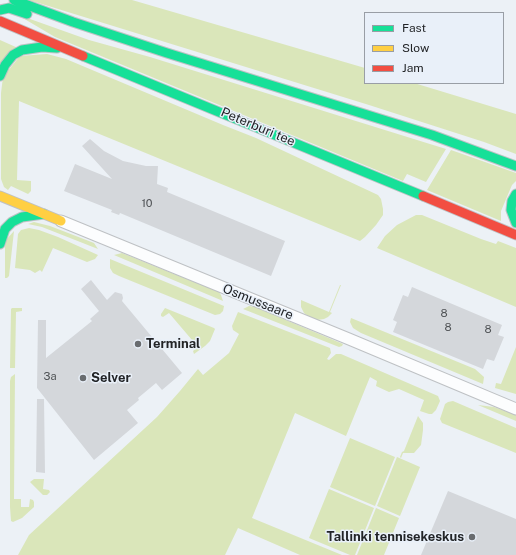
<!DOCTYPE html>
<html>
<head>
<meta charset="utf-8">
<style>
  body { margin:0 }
  #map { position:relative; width:516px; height:555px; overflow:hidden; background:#ecf1f6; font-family:"Public Sans",sans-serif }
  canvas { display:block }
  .legend { position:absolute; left:364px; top:12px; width:140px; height:72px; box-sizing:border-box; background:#e9f0f9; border:1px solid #999ea5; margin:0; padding:5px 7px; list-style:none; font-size:12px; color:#222427 }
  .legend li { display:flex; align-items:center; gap:8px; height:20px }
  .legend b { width:20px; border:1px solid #999ea5 }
</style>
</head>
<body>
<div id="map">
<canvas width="516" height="555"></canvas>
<ul class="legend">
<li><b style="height:5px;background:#16e098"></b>Fast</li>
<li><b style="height:5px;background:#ffcf43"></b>Slow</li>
<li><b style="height:5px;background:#f24e42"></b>Jam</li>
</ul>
</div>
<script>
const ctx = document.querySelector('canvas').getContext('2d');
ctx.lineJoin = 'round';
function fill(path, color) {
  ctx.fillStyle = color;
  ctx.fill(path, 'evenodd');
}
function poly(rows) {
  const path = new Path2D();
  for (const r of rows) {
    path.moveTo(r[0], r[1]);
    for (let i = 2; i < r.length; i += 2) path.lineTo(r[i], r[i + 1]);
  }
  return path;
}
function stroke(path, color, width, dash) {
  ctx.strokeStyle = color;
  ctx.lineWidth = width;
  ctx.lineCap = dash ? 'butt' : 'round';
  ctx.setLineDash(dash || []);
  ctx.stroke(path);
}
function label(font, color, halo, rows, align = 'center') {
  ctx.font = font + ' "Public Sans",sans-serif';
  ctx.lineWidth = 3;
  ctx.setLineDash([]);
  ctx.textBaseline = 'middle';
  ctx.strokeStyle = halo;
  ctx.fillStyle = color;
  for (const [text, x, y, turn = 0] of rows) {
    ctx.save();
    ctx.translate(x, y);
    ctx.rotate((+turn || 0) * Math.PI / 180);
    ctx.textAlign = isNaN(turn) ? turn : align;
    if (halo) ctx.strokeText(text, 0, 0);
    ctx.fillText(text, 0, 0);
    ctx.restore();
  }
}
fill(poly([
  [29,0,132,0,365,68,365,83,414,83,516,114,516,154,484,142,369,105],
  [16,14,89,40,150,57,446,149,426,182,407,174,403,181,55,37],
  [0,40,18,48,0,64],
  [47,54,66,59,223,125,256,138,378,195,381,199,383,209,383,215,376,225,365,237,360,241,19,101,17,180,31,181,31,191,28,194,11,186,8,190,4,187,1,179,1,93,3,77,20,56],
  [451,150,516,173,516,181,512,185,501,211,501,221,427,190],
  [416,215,422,215,481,239,496,244,498,241,516,248,516,307,377,248,385,236,397,225],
  [34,222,50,226,94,243,98,249,42,227,28,224],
  [29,228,39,230,58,237,98,255,95,259,87,262,53,248,42,272,40,270,35,273,30,270,15,268,18,234,21,230],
  [14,231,9,276,7,278,5,278,5,247,6,240],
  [122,253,219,292,221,295,223,301,114,255],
  [110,259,224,306,223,311,220,314,215,315,119,276,113,273,110,268],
  [340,285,341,285,330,312,332,313,328,317,324,319,317,320,309,317,304,313,301,307,301,300,329,312],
  [249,306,255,307,343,344,342,346,339,347,243,309],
  [12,308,22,308,22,311,16,312,15,368,10,368,11,309],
  [165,308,214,328,215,329,210,341,205,346,194,354,193,351,198,347,169,313,163,317,161,316,161,314],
  [238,312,330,348,331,353,327,359,329,360,336,354,341,354,438,396,440,401,436,410,432,414,429,414,420,411,424,400,399,389,389,392,376,386,377,381,370,377,346,436,295,413,252,518,342,555,300,555,238,528,225,555,18,555,29,535,157,417,180,391,198,369,203,375,229,353,239,334,233,330,232,326],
  [351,318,475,369,484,377,483,384,361,333,353,328,350,322],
  [516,347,516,394,495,388,496,383,501,384],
  [15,374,14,499,21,499,21,507,29,507,30,499,33,500,34,502,34,507,22,518,13,522,11,521,10,507,10,381,11,377],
  [453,401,516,428,516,453,442,423,440,419,445,404,448,402],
  [478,405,494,407,516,415,516,421],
  [418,416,423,423,423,430,421,445,414,453,403,453,401,458,400,457,402,452,404,451],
  [350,438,395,457,375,506,330,487],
  [397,457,420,467,400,516,377,506],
  [34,479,44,479,43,489,49,490,50,492,47,495,43,495,30,482],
  [329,489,374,508,355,555,350,555,309,538],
  [376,508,399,518,384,555,357,555]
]), '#dae6ba');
fill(poly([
  [90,139,104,151,123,161,146,166,158,166,157,184,168,188,167,192,285,241,271,276,120,213,119,215,111,212,112,210,64,191,75,164,112,179,82,146],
  [91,280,107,300,115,292,122,294,123,298,122,301,182,373,162,390,156,383,138,398,139,400,127,410,138,423,94,460,37,388,38,320,46,320,46,358,92,321,90,319,99,311,81,289],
  [412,287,502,325,498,335,504,337,494,361,487,359,483,369,393,332,397,322,393,320,403,295,408,297],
  [37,399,44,399,45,473,36,472],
  [448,491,516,519,516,555,421,555]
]), '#d4d7db');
const street = poly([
  [61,221,349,339,516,409]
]);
const fast = poly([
  [14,0,73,22,167,53,432,135,516,166],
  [0,10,9,8,27,14],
  [83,56,423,196],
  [0,76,5,65,13,55,22,50,42,47,57,48],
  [516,194,512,201,511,210,516,223],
  [0,244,5,229,12,222,22,217,44,214]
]);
const slow = poly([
  [0,196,61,221]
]);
const jam = poly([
  [0,21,83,56],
  [423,196,516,235]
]);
stroke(street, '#bec1c4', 13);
stroke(fast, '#bec1c4', 11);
stroke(slow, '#bec1c4', 11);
stroke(jam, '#bec1c4', 11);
stroke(street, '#fcfdfe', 11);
stroke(fast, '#16e098', 9);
stroke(slow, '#ffcf43', 9);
stroke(jam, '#f24e42', 9);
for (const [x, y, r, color] of [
  [138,344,4,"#696c6f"],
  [83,378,4,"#696c6f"],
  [472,537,4,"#696c6f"]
]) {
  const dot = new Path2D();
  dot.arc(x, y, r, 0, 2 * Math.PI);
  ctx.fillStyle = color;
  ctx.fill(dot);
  stroke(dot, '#e9f0f9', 1.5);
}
label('11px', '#4e5154', null, [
  ["10",147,204],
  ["8",444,314],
  ["8",448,328],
  ["8",488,330],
  ["3a",50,377]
]);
label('13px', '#222427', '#e9f0f9', [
  ["Peterburi tee",258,127,23],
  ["Osmussaare",258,302,22]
]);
label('bold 13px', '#222427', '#e9f0f9', [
  ["Terminal",146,344],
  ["Selver",91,378],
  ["Tallinki tennisekeskus",464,537,"right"]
], 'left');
</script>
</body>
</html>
